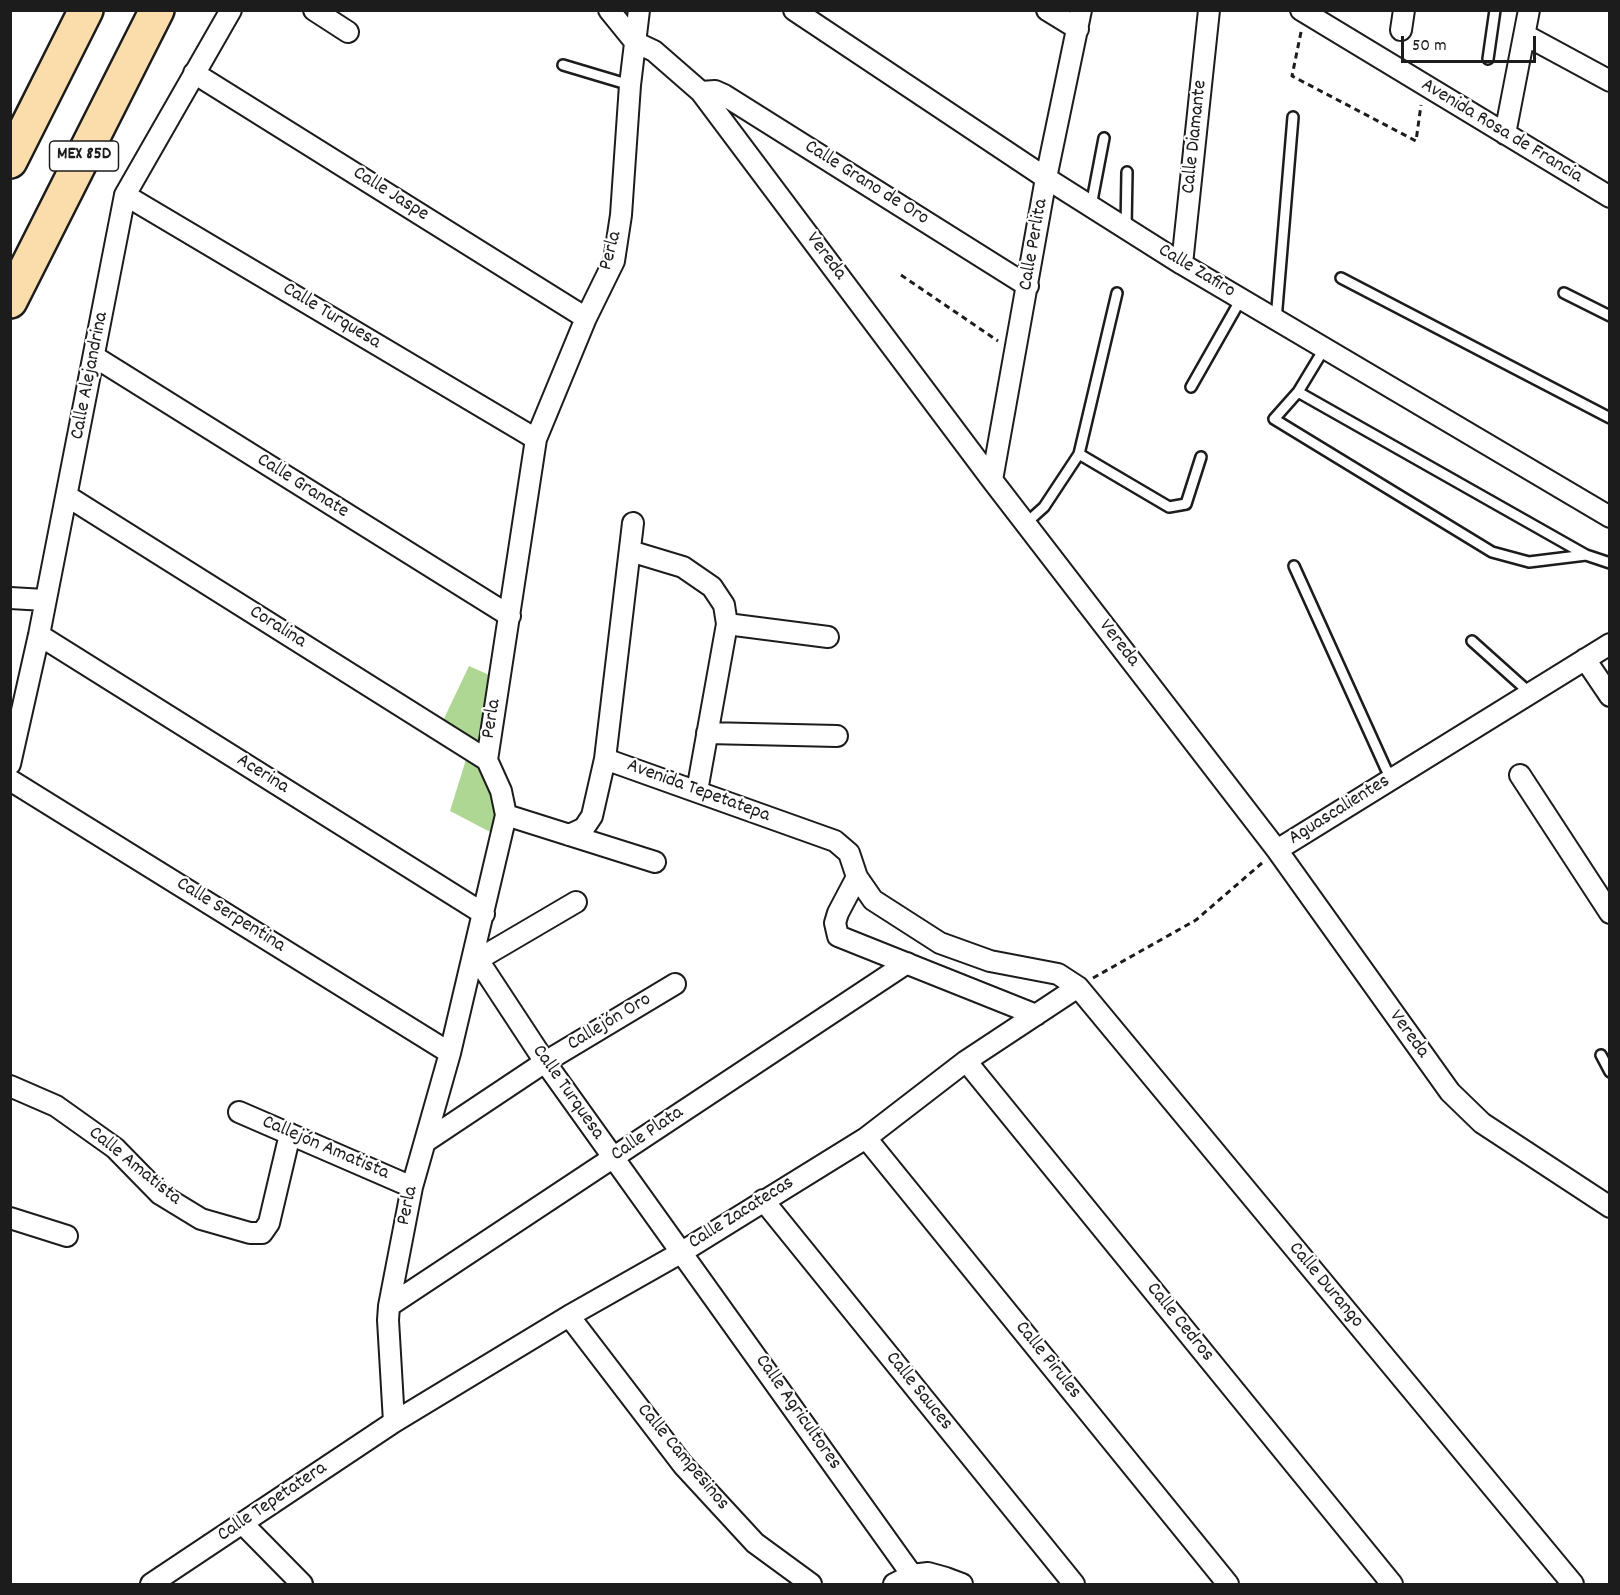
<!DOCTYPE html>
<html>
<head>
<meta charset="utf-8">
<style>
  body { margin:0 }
  #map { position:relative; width:1620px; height:1595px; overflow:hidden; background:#fff; font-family:Dekko,sans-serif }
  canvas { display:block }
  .frame { position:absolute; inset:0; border:12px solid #1c1c1c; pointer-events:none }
  .scale { position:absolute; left:1401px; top:36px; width:135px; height:27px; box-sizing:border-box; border:3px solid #1c1c1c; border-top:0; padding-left:8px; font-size:18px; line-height:21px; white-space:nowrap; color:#1c1c1c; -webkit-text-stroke:4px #fff; paint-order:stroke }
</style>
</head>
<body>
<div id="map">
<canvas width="1620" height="1595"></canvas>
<div class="frame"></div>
<div class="scale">50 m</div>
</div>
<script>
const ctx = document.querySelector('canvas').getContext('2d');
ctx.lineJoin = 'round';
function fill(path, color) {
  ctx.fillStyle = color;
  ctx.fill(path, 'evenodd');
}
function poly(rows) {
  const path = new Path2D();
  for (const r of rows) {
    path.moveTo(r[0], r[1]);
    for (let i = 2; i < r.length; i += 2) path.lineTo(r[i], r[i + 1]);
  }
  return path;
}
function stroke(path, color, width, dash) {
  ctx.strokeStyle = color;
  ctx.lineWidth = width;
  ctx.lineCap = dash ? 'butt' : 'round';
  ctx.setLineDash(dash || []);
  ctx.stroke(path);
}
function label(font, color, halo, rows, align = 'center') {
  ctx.font = font + ' Dekko,sans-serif';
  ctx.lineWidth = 4.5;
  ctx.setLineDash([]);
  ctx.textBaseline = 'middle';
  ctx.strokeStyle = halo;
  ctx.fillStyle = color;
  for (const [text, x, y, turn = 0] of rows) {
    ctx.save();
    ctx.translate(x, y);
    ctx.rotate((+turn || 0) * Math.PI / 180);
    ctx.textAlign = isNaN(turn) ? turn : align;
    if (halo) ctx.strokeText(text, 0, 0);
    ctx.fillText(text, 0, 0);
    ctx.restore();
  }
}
fill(poly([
  [469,666,496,678,485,755,440,727],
  [468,753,484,765,498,792,496,835,450,811]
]), '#aed794');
const lane = poly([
  [1488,59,1495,10],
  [563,65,630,85],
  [1091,206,1104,138],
  [1126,229,1127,172],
  [1341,278,1610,418],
  [1564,293,1610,316],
  [1276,320,1293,117],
  [1324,349,1298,392,1586,555,1610,563],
  [1191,387,1241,299],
  [1298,392,1274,419,1492,552,1529,562,1586,555],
  [1079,454,1169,507,1186,504,1201,457],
  [1025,524,1044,507,1079,454,1117,293],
  [1294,566,1386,769,1393,778],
  [1472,641,1530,693],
  [1601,1055,1610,1072]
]);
const street = poly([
  [314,10,348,32],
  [609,10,635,42,654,51,701,92,992,480,1277,850,1450,1092,1482,1123,1610,1207],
  [794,10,1046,178,1182,264,1610,517],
  [1047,10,1078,29],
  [1301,10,1610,197],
  [1401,30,1404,10],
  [1525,35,1610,81],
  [194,73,586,318],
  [701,92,715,91,724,95,1028,286],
  [1505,134,1529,10],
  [125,195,536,439],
  [1182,264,1209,10],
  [95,357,510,616],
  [992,480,1046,178,1081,10],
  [67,496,487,760],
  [630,551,683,567,712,587,724,605,727,624,697,791],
  [10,598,45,600],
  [727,624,828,637],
  [39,635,484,914],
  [1585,659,1610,696],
  [707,733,837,736],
  [605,759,835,841,849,853,857,877,873,900,940,943,990,961,1058,974,1078,987,1573,1584],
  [10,764,39,635,125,195,231,10],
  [1520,775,1610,913],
  [10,780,450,1053],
  [506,815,655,862],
  [569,835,584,828,592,816,605,759,633,523],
  [1277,850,1610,644],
  [857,877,838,913,835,923,838,936,1036,1015],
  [478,960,545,1062,912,1575],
  [472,963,576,902],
  [966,1061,1392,1584],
  [10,1086,56,1106,115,1148,160,1194,201,1219,250,1233,262,1233,269,1223,290,1134],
  [239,1112,412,1187],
  [866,1138,1228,1584],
  [425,1142,545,1062,675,984],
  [763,1200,1074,1584],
  [10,1218,67,1236],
  [389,1306,907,963],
  [569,1316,683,1465,755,1543,811,1584],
  [394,1422,388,1320,389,1306,412,1187,450,1053,506,815,501,791,487,760,536,439,586,318,614,261,621,215,630,85,639,10],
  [242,1523,302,1584],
  [151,1584,394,1422,569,1316,682,1252,866,1138,966,1061,1078,987],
  [894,1584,912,1575,928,1573,946,1578,962,1584]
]);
const highway = poly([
  [10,161,86,10],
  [10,301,157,10]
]);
stroke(lane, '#1c1c1c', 14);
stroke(street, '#1c1c1c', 24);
stroke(highway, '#1c1c1c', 38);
stroke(poly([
  [1301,32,1292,76,1416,141,1421,105],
  [901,275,998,341],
  [1093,978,1196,920,1262,863]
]), '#1c1c1c', 3, [6, 4.5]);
stroke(lane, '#fff', 9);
stroke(street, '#fff', 20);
stroke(highway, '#faddab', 33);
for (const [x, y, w] of [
  [84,156,69]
]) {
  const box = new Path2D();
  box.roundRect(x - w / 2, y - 15, w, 30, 4.5);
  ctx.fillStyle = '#fff';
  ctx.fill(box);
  stroke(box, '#1c1c1c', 1.5);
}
label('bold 18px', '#1c1c1c', null, [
  ["MEX 85D",84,156]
]);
label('20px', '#1c1c1c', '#fff', [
  ["Avenida Rosa de Francia",1501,132,31],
  ["Calle Diamante",1196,137,-84],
  ["Calle Grano de Oro",866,184,32],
  ["Calle Jaspe",390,195,32],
  ["Calle Perlita",1035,245,-80],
  ["Perla",612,251,-75],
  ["Vereda",825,257,53],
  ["Calle Zafiro",1196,272,31],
  ["Calle Turquesa",331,317,31],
  ["Calle Alejandrina",91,376,-79],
  ["Calle Granate",302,487,32],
  ["Coralina",277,628,32],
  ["Vereda",1118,644,52],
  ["Perla",493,719,-81],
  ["Acerina",262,775,32],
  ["Avenida Tepetatepa",698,792,20],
  ["Aguascalientes",1340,811,-32],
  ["Calle Serpentina",230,916,32],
  ["Callejón Oro",610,1023,-31],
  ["Vereda",1408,1035,54],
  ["Calle Turquesa",567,1093,55],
  ["Calle Plata",648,1135,-34],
  ["Callejón Amatista",325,1149,23],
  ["Calle Amatista",134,1167,39],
  ["Perla",409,1206,-78],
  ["Calle Zacatecas",742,1214,-32],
  ["Calle Durango",1325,1286,50],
  ["Calle Cedros",1179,1323,51],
  ["Calle Pirules",1047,1361,51],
  ["Calle Sauces",918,1392,51],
  ["Calle Agricultores",797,1413,55],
  ["Calle Campesinos",682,1458,50],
  ["Calle Tepetatera",273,1503,-34]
]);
</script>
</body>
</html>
